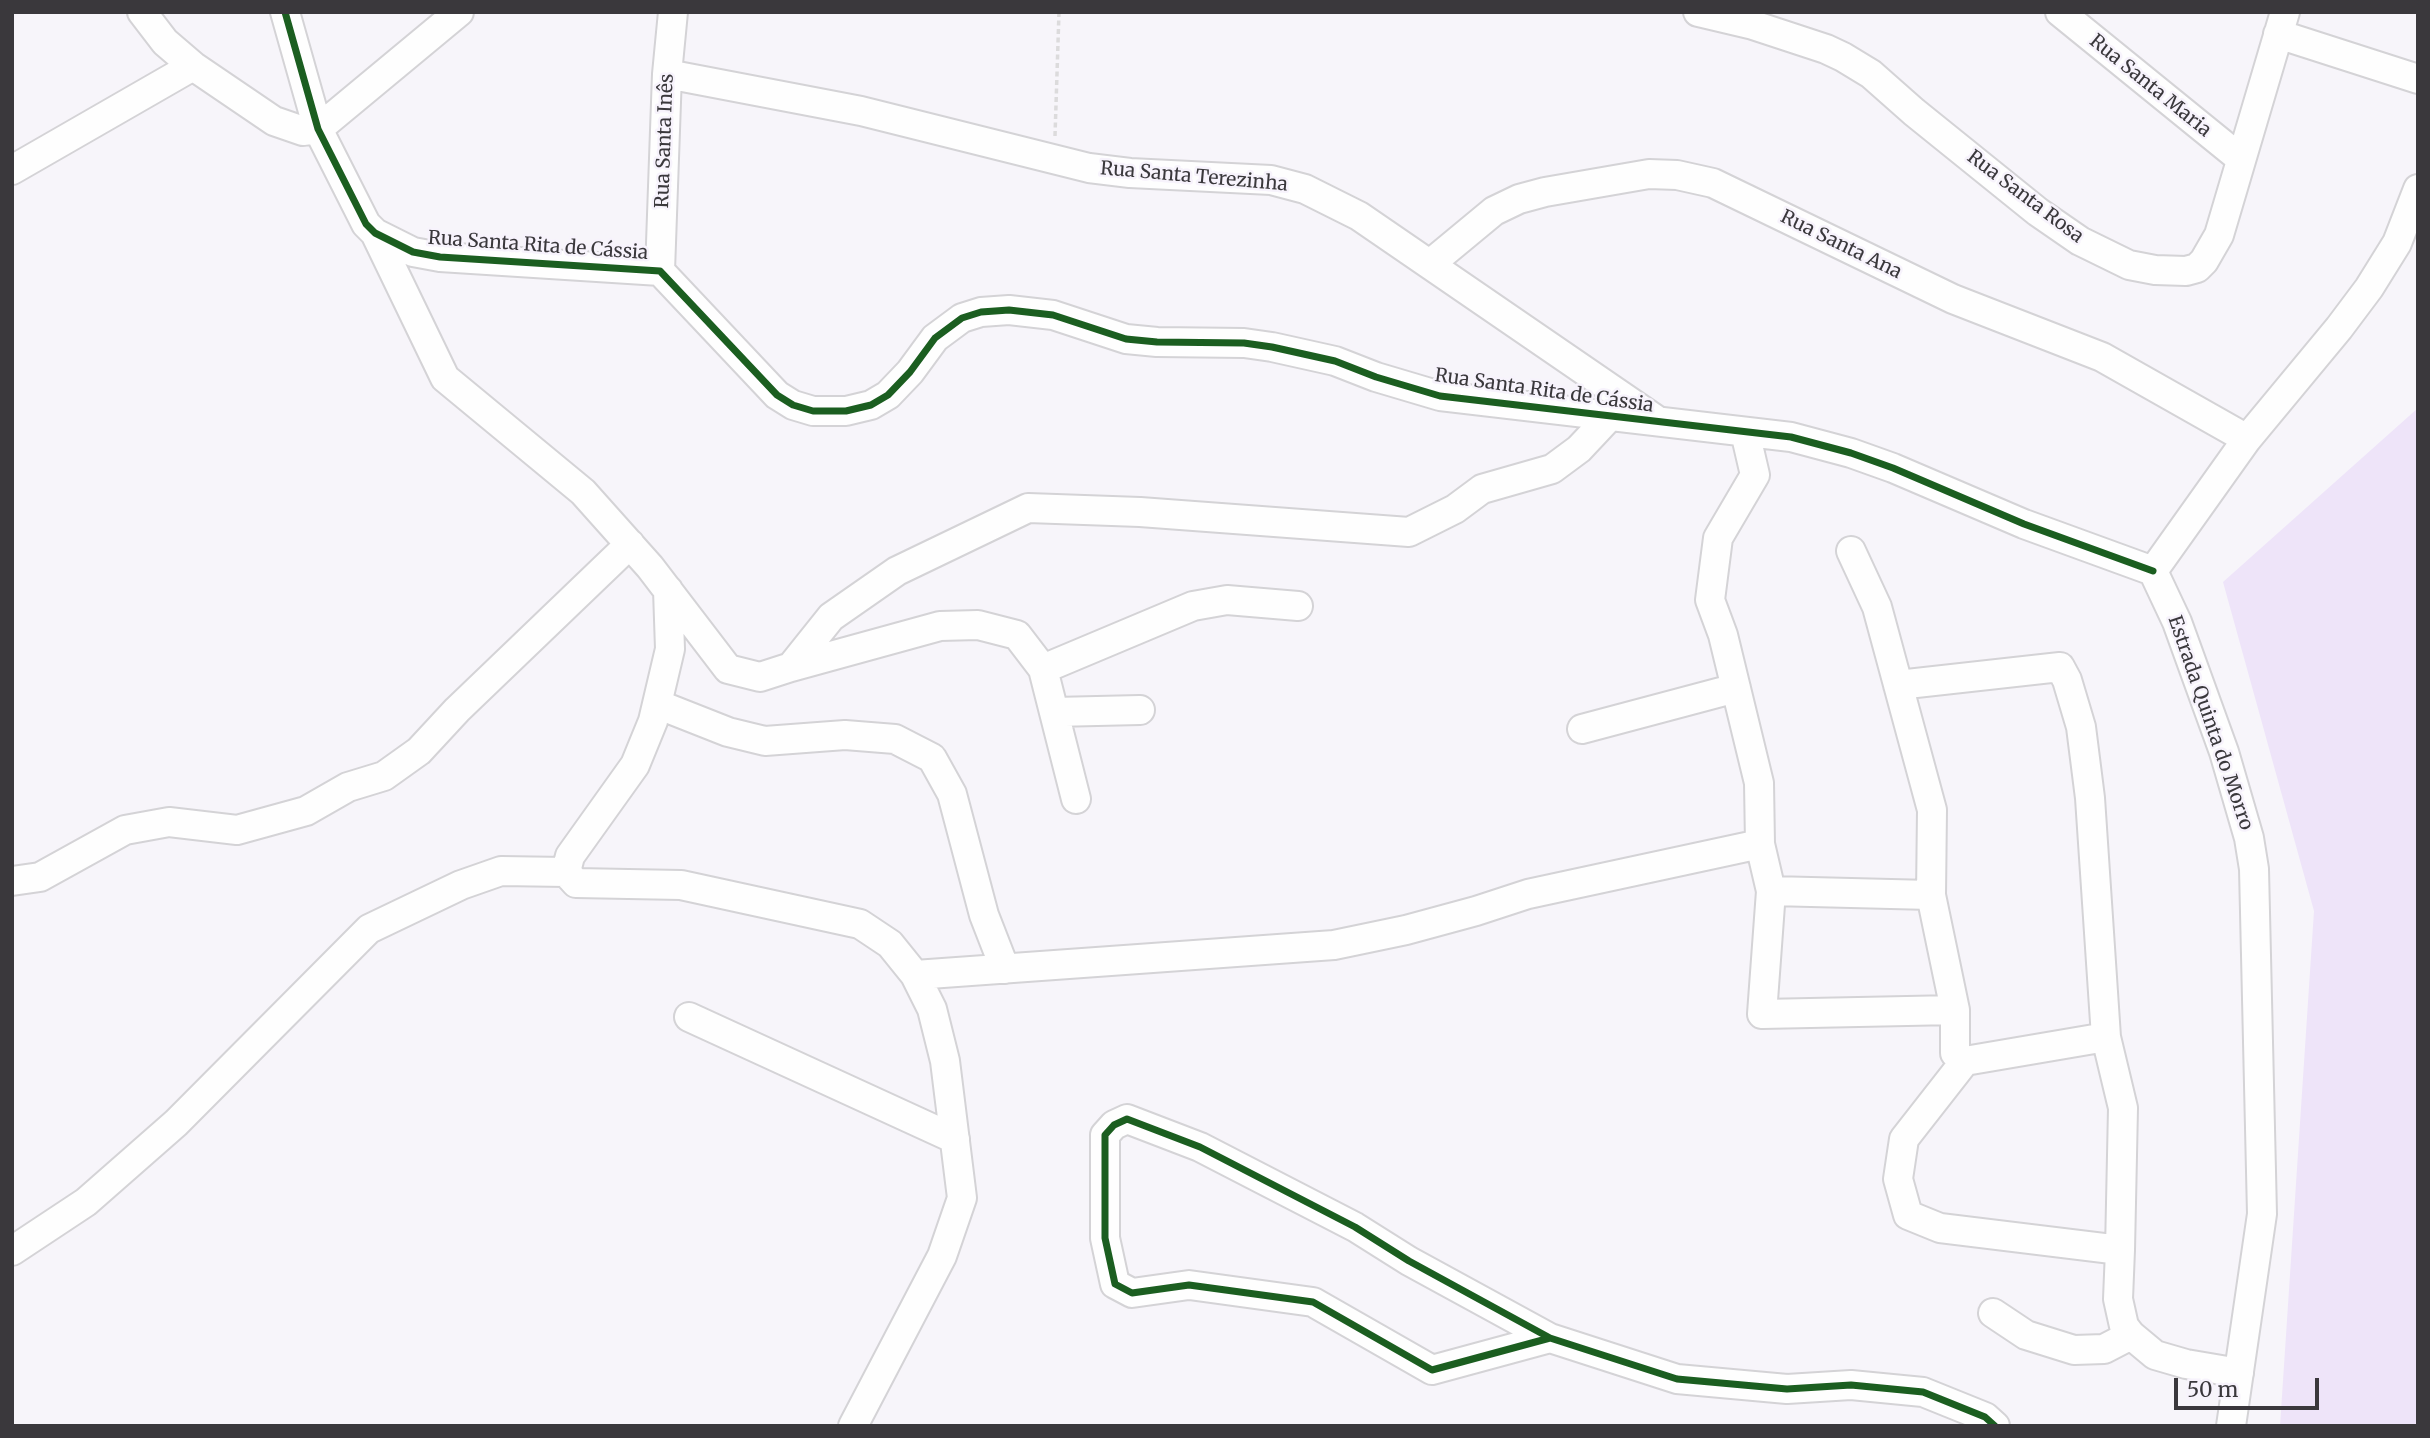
<!DOCTYPE html>
<html>
<head>
<meta charset="utf-8">
<style>
  body { margin:0 }
  #map { position:relative; width:2430px; height:1438px; overflow:hidden; background:#f7f5fa; font-family:Merriweather,serif }
  canvas { display:block }
  .frame { position:absolute; inset:0; border:14px solid #3a383c; pointer-events:none }
  .scale { position:absolute; left:2174px; top:1378px; width:145px; height:32px; box-sizing:border-box; border:4px solid #3a383c; border-top:0; padding-left:9px; font-size:21px; line-height:24px; white-space:nowrap; color:#3a383c; -webkit-text-stroke:5px #f7f3fc; paint-order:stroke }
</style>
</head>
<body>
<div id="map">
<canvas width="2430" height="1438"></canvas>
<div class="frame"></div>
<div class="scale">50 m</div>
</div>
<script>
const ctx = document.querySelector('canvas').getContext('2d');
ctx.lineJoin = 'round';
function fill(path, color) {
  ctx.fillStyle = color;
  ctx.fill(path, 'evenodd');
}
function poly(rows) {
  const path = new Path2D();
  for (const r of rows) {
    path.moveTo(r[0], r[1]);
    for (let i = 2; i < r.length; i += 2) path.lineTo(r[i], r[i + 1]);
  }
  return path;
}
function stroke(path, color, width, dash) {
  ctx.strokeStyle = color;
  ctx.lineWidth = width;
  ctx.lineCap = dash ? 'butt' : 'round';
  ctx.setLineDash(dash || []);
  ctx.stroke(path);
}
function label(font, color, halo, rows, align = 'center') {
  ctx.font = font + ' Merriweather,serif';
  ctx.lineWidth = 5;
  ctx.setLineDash([]);
  ctx.textBaseline = 'middle';
  ctx.strokeStyle = halo;
  ctx.fillStyle = color;
  for (const [text, x, y, turn = 0] of rows) {
    ctx.save();
    ctx.translate(x, y);
    ctx.rotate((+turn || 0) * Math.PI / 180);
    ctx.textAlign = isNaN(turn) ? turn : align;
    if (halo) ctx.strokeText(text, 0, 0);
    ctx.fillText(text, 0, 0);
    ctx.restore();
  }
}
fill(poly([
  [2418,408,2418,1426,2280,1426,2314,911,2223,582]
]), '#eee4f9');
const minor = poly([
  [142,12,165,42,193,66,274,121,303,131,318,129,459,12],
  [285,12,318,129,366,224,375,233,413,252,440,257,660,271,777,395,793,405,813,411,846,411,871,405,888,395,910,372,935,338,962,318,981,312,1009,310,1053,315,1126,339,1157,342,1244,343,1272,347,1335,361,1376,377,1440,396,1791,437,1851,453,1893,468,2024,524,2153,571],
  [1698,12,1753,25,1826,49,1843,57,1871,74,1914,112,2038,212,2080,241,2129,265,2155,270,2186,271,2197,268,2204,261,2219,235,2285,12],
  [2060,12,2241,159],
  [2278,34,2418,79],
  [667,74,861,111,1089,168,1130,173,1271,180,1305,189,1359,216,1655,419],
  [12,170,193,66],
  [375,233,445,378,583,492,650,567,728,669,760,677,791,667,831,617,897,571,1028,508,1140,512,1409,532,1455,509,1482,489,1552,469,1579,449,1610,416],
  [1430,264,1494,211,1519,199,1545,192,1649,174,1677,175,1713,183,1953,299,2102,357,2247,439],
  [660,271,667,74,673,12],
  [1745,432,1755,475,1718,538,1710,600,1723,635,1759,783,1760,844],
  [2153,571,2177,622,2224,752,2249,838,2254,869,2262,1214,2231,1426],
  [2153,571,2247,439,2339,328,2369,288,2397,243,2418,189],
  [668,590,670,649,653,721,635,765,570,856,566,872,576,883,681,885,860,924,890,944,915,975,932,1009,945,1061,962,1198,942,1256,853,1426],
  [791,667,940,626,978,625,1017,635,1043,669,1076,799],
  [1043,669,1193,606,1227,600,1298,606],
  [1898,685,2060,667,2067,680,2081,727,2090,798,2106,1037,1965,1061,1955,1053,1955,1010],
  [657,704,728,732,765,741,845,735,895,739,932,758,952,794,984,915,1005,969],
  [1054,712,1140,710],
  [1582,729,1736,688],
  [12,881,40,877,125,830,169,822,237,830,306,811,348,787,384,776,419,751,457,710,630,544],
  [1771,891,1931,895,1932,810,1877,607,1851,551],
  [915,975,1334,945,1406,930,1476,911,1528,894,1760,844,1771,891,1762,1014,1955,1010,1931,895],
  [689,1017,955,1139],
  [1965,1061,1904,1139,1898,1179,1908,1215,1940,1228,2120,1250,2123,1108,2106,1037],
  [12,1251,86,1202,176,1123,369,929,461,885,501,871,566,872],
  [1993,1313,2026,1335,2074,1350,2104,1349,2131,1335,2124,1326,2118,1299,2120,1250],
  [2131,1335,2155,1355,2186,1364,2239,1373],
  [1550,1338,1409,1261,1355,1227,1200,1147,1127,1119,1114,1125,1105,1135,1105,1238,1115,1284,1132,1293,1189,1285,1313,1302,1432,1370,1550,1338,1677,1379,1787,1389,1851,1385,1923,1392,1985,1417,1995,1426]
]);
stroke(minor, '#d4d3d6', 32);
stroke(poly([
  [1055,136,1059,12]
]), '#dcdbdc', 3.5, [5, 3.5]);
stroke(minor, '#fefefe', 28);
stroke(poly([
  [285,12,318,129,366,224,375,233,413,252,440,257,660,271,777,395,793,405,813,411,846,411,871,405,888,395,910,372,935,338,962,318,981,312,1009,310,1053,315,1126,339,1157,342,1244,343,1272,347,1335,361,1376,377,1440,396,1791,437,1851,453,1893,468,2024,524,2153,571],
  [1550,1338,1409,1261,1355,1227,1200,1147,1127,1119,1114,1125,1105,1135,1105,1238,1115,1284,1132,1293,1189,1285,1313,1302,1432,1370,1550,1338,1677,1379,1787,1389,1851,1385,1923,1392,1985,1417,1995,1426]
]), '#1b5e20', 7);
label('19px', '#3a383c', '#f7f3fc', [
  ["Rua Santa Maria",2150,86,39],
  ["Rua Santa Inês",665,141,-88],
  ["Rua Santa Terezinha",1194,177,5],
  ["Rua Santa Rosa",2025,197,37],
  ["Rua Santa Ana",1841,245,26],
  ["Rua Santa Rita de Cássia",538,246,4],
  ["Rua Santa Rita de Cássia",1544,391,8],
  ["Estrada Quinta do Morro",2210,723,71]
]);
</script>
</body>
</html>
